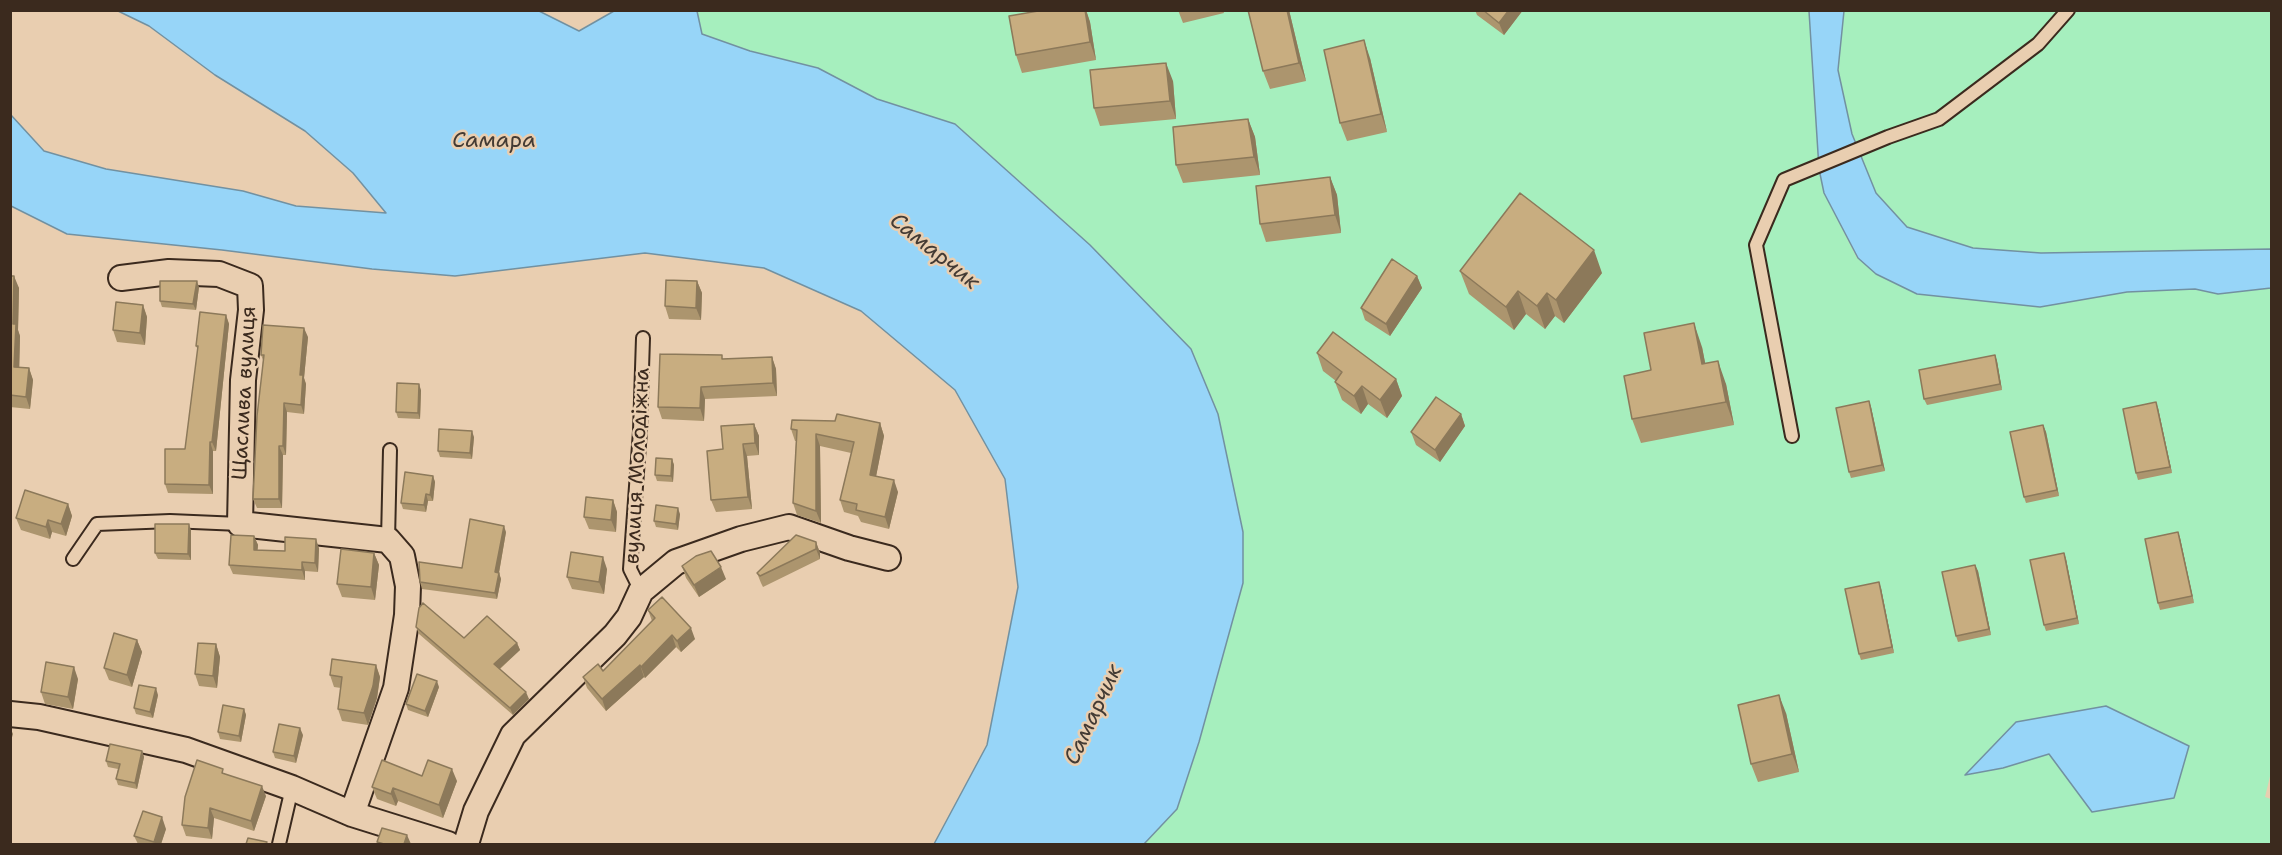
<!DOCTYPE html>
<html>
<head>
<meta charset="utf-8">
<style>
  body { margin:0 }
  #map { position:relative; width:2282px; height:855px; overflow:hidden; background:#e9ceb0; font-family:"Shantell Sans",sans-serif }
  canvas { display:block }
  .frame { position:absolute; inset:0; border:12px solid #3b2a1e; pointer-events:none }
</style>
</head>
<body>
<div id="map">
<canvas width="2282" height="855"></canvas>
<div class="frame"></div>
</div>
<script>
const ctx = document.querySelector('canvas').getContext('2d');
ctx.lineJoin = 'round';
function fill(path, color) {
  ctx.fillStyle = color;
  ctx.fill(path, 'evenodd');
}
function poly(rows) {
  const path = new Path2D();
  for (const r of rows) {
    path.moveTo(r[0], r[1]);
    for (let i = 2; i < r.length; i += 2) path.lineTo(r[i], r[i + 1]);
  }
  return path;
}
function stroke(path, color, width, dash) {
  ctx.strokeStyle = color;
  ctx.lineWidth = width;
  ctx.lineCap = dash ? 'butt' : 'round';
  ctx.setLineDash(dash || []);
  ctx.stroke(path);
}
function label(font, color, halo, rows, align = 'center') {
  ctx.font = font + ' "Shantell Sans",sans-serif';
  ctx.lineWidth = 5;
  ctx.setLineDash([]);
  ctx.textBaseline = 'middle';
  ctx.strokeStyle = halo;
  ctx.fillStyle = color;
  for (const [text, x, y, turn = 0] of rows) {
    ctx.save();
    ctx.translate(x, y);
    ctx.rotate((+turn || 0) * Math.PI / 180);
    ctx.textAlign = isNaN(turn) ? turn : align;
    if (halo) ctx.strokeText(text, 0, 0);
    ctx.fillText(text, 0, 0);
    ctx.restore();
  }
}
fill(poly([
  [697,11,1809,11,1819,168,1824,193,1857,258,2040,307,2127,292,2195,289,2218,294,2271,288,2272,768,2265,797,2271,799,2271,844,1144,844,1177,809,1199,742,1090,245,955,124,877,99,818,68,750,51,702,34],
  [1844,11,2271,11,2271,249,2041,253,1973,248,1907,227,1876,193,1852,134,1838,70]
]), '#a6efbe');
const water = poly([
  [539,11,579,31,614,11,697,11,702,34,750,51,818,68,877,99,955,124,1090,245,1191,349,1218,414,1243,532,1243,583,1199,742,1177,809,1144,844,934,844,987,745,1018,587,1005,479,955,390,861,311,764,268,645,253,455,276,372,269,222,250,67,234,11,206,11,115,44,151,106,169,243,191,296,206,386,213,353,173,305,131,215,75,149,26,118,11,539,11],
  [1809,11,1844,11,1838,70,1852,134,1876,193,1907,227,1973,248,2041,253,2271,249,2271,288,2218,294,2195,289,2127,292,2040,307,1917,294,1876,274,1858,258,1824,193,1819,169,1809,11],
  [2106,706,2189,746,2174,798,2092,812,2049,754,2003,768,1965,775,2016,722,2106,706]
]);
fill(water, '#97d5f8');
stroke(water, '#7291a1', 1.5);
const service = poly([
  [1792,436,1756,245,1784,180,1888,137,1939,119,2038,44,2068,10],
  [388,540,390,450],
  [73,559,97,524,170,521,240,524],
  [641,591,630,569,640,431,643,338],
  [279,844,292,788]
]);
const minor = poly([
  [121,278,169,272,219,274,250,286,251,310,243,380,240,524,388,540,402,556,408,586,407,615,396,688,352,814],
  [10,714,39,717,186,750,292,788,352,814,448,844],
  [466,844,476,811,513,735,615,635,629,617,641,591,676,562,741,539,789,527,849,548,888,558]
]);
stroke(service, '#3b2a1e', 16);
stroke(minor, '#3b2a1e', 28);
stroke(service, '#e9ceb0', 12);
stroke(minor, '#e9ceb0', 24);
fill(poly([
  [1044,10,1086,10,1090,22,1096,60,1022,73,1016,55],
  [1178,10,1223,10,1224,13,1183,23],
  [1248,10,1289,10,1306,81,1270,89,1263,71],
  [1475,10,1523,10,1504,35,1477,15],
  [1370,58,1387,132,1347,141,1340,123],
  [1173,81,1176,119,1100,126,1094,108],
  [1248,119,1255,137,1260,175,1183,183,1176,165],
  [1330,177,1337,195,1341,233,1266,242,1260,224],
  [1460,271,1602,273,1564,323,1555,316,1545,329,1526,314,1514,330,1469,294],
  [10,276,19,288,18,330,20,336,19,367,29,368,33,380,30,409,10,407],
  [1417,276,1422,288,1390,336,1365,320,1361,308],
  [697,281,702,293,701,320,669,319,665,306],
  [199,287,196,310,162,307,160,301],
  [143,305,147,317,145,345,117,342,113,330],
  [226,315,229,324,216,451,213,451,213,494,168,493,165,484,185,449,198,350,196,346],
  [308,337,304,378,306,384,304,414,287,412,286,455,283,455,282,508,257,508,253,499,263,360,261,355],
  [1702,347,1705,363,1726,384,1734,425,1641,443,1632,419,1651,370],
  [1317,353,1396,379,1402,396,1387,418,1368,404,1361,414,1342,400,1335,382,1336,381,1323,371],
  [1995,355,1997,361,2002,390,1927,405,1924,399],
  [772,357,776,369,777,396,705,399,704,421,662,419,658,407,724,359],
  [421,390,420,419,398,418,396,412],
  [1869,401,1871,407,1885,471,1851,478,1849,472],
  [2158,408,2172,473,2138,480,2136,473],
  [1461,414,1465,426,1440,462,1416,445,1411,432],
  [880,423,884,436,876,476,898,492,889,529,861,522,858,516,844,512,840,500,851,453,820,446,821,523,797,515,793,503,796,441,795,441,791,429],
  [754,424,759,436,759,455,747,456,752,509,716,512,711,500,723,449],
  [2043,425,2046,432,2059,496,2026,503,2024,497],
  [474,437,472,459,440,457,438,451],
  [672,459,674,465,673,482,657,481,655,475],
  [433,476,435,482,433,501,428,501,426,512,403,509,401,503],
  [613,500,617,512,616,532,589,529,584,517],
  [68,504,72,516,66,536,52,532,50,539,21,530,16,518],
  [680,514,678,530,656,527,654,521],
  [191,530,191,560,158,559,155,553],
  [506,532,499,573,501,579,497,599,422,589,420,582,462,568],
  [2178,532,2180,538,2194,603,2160,610,2158,603],
  [254,536,258,545,257,550,285,551,319,548,318,572,305,571,305,580,233,574,229,565],
  [816,542,820,553,820,559,763,587,761,583,757,573],
  [374,553,379,565,375,600,342,597,337,584],
  [2064,553,2066,559,2079,624,2046,631,2044,625],
  [1975,565,1978,571,1991,635,1958,642,1956,636],
  [682,566,726,579,699,597,686,578],
  [607,569,604,594,572,589,567,577],
  [1881,588,1894,653,1861,660,1859,654],
  [648,610,695,639,681,652,676,647,645,678,644,677,606,711,587,688,583,677,603,671,652,621],
  [416,627,464,638,517,643,520,650,500,669,529,699,513,715,419,634],
  [137,640,142,652,132,687,109,680,104,668],
  [216,644,220,657,217,688,199,686,195,674],
  [376,665,380,677,377,698,368,725,342,721,338,709,341,688,334,687,330,675],
  [78,679,73,709,45,704,41,692],
  [439,687,428,717,408,710,406,704],
  [158,695,153,718,136,714,134,708],
  [244,709,246,715,241,742,220,739,218,732],
  [1786,713,1799,772,1758,782,1751,764],
  [303,735,296,763,275,758,273,752],
  [142,751,144,757,137,789,118,785,116,779,118,769,108,767,106,761],
  [225,774,266,796,254,831,214,818,212,839,186,836,182,825],
  [422,776,457,781,443,818,398,801,396,806,377,799,372,787],
  [166,829,161,844,138,844,134,836]
]), '#ac956e');
fill(poly([
  [1085,10,1086,10,1090,22,1096,60,1090,42],
  [1287,10,1289,10,1306,81,1299,63],
  [1509,10,1523,10,1504,35,1499,23],
  [1364,40,1370,58,1387,132,1381,114],
  [1166,63,1173,81,1176,119,1170,101],
  [1248,119,1255,137,1260,175,1254,157],
  [1330,177,1337,195,1341,233,1335,215],
  [1594,250,1602,273,1564,323,1556,300],
  [14,276,19,288,18,330,20,336,19,379,14,367,13,324],
  [1417,276,1422,288,1390,336,1386,324],
  [197,281,199,287,196,310,193,304],
  [697,281,702,293,701,320,696,308],
  [1518,291,1526,314,1514,330,1506,307],
  [1547,293,1555,316,1545,329,1537,306],
  [143,305,147,317,145,345,140,333],
  [226,315,229,324,216,451,212,442],
  [1694,323,1702,347,1710,387,1702,364],
  [304,328,308,337,304,378,306,384,304,414,301,405,300,375],
  [1995,355,1997,361,2002,390,2000,384],
  [772,357,776,369,777,396,773,383],
  [1718,361,1726,384,1734,425,1726,402],
  [29,368,33,380,30,409,26,397],
  [1396,379,1402,396,1387,418,1380,400],
  [419,384,421,390,420,419,418,413],
  [1362,386,1368,404,1361,414,1354,396],
  [701,387,705,399,704,421,700,408],
  [1869,401,1871,407,1885,471,1882,465],
  [2156,402,2158,408,2172,473,2170,467],
  [284,403,287,412,286,455,283,446],
  [1461,414,1465,426,1440,462,1435,450],
  [880,423,884,436,874,487,870,475],
  [754,424,759,436,759,455,755,443],
  [2043,425,2046,432,2059,496,2057,490],
  [472,431,474,437,472,459,470,453],
  [816,434,820,446,821,523,816,511],
  [210,442,213,451,213,494,209,485],
  [743,444,747,456,752,509,748,497],
  [279,446,283,455,282,508,279,499],
  [672,459,674,465,673,482,671,476],
  [433,476,435,482,433,501,430,495],
  [894,480,898,492,889,529,885,517],
  [426,494,428,501,426,512,424,505],
  [613,500,617,512,616,532,611,520],
  [68,504,72,516,66,536,61,524],
  [678,508,680,514,678,530,676,524],
  [48,520,52,532,50,539,46,527],
  [189,524,191,530,191,560,188,554],
  [504,526,506,532,498,578,495,572],
  [2178,532,2180,538,2194,603,2192,596],
  [254,536,258,545,257,559,254,550],
  [316,539,319,548,318,572,315,563],
  [816,542,820,553,820,559,816,549],
  [374,553,379,565,375,600,371,587],
  [2064,553,2066,559,2079,624,2077,618],
  [603,557,607,569,604,594,599,582],
  [302,562,305,571,305,580,302,570],
  [1975,565,1978,571,1991,635,1989,629],
  [721,567,726,579,699,597,694,585],
  [499,573,501,579,497,599,495,593],
  [1879,582,1881,588,1894,653,1892,647],
  [691,628,695,639,681,652,677,641],
  [672,635,676,647,645,678,641,667],
  [137,640,142,652,132,687,127,675],
  [517,643,520,650,497,671,494,664],
  [216,644,220,657,217,688,213,676],
  [376,665,380,677,377,698,368,725,364,713],
  [640,665,644,677,606,711,602,699],
  [74,667,78,679,73,709,68,697],
  [437,681,439,687,428,717,425,711],
  [156,688,158,695,153,718,150,712],
  [526,692,529,699,513,715,510,708],
  [1779,695,1786,713,1799,772,1792,754],
  [244,709,246,715,241,742,239,736],
  [10,727,13,734,10,744],
  [300,728,303,735,296,763,294,756],
  [142,751,144,757,137,789,135,783],
  [452,769,457,781,443,818,439,805],
  [262,786,266,796,254,831,251,821],
  [393,788,398,801,396,806,391,794],
  [210,808,214,818,212,839,208,828],
  [162,817,166,829,161,844,155,844,154,842],
  [407,835,411,844,404,844]
]), '#8c795a');
const building = poly([
  [1044,10,1085,10,1090,42,1016,55,1009,16,1044,10],
  [1248,10,1287,10,1299,63,1263,71,1248,10],
  [1483,10,1509,10,1499,23,1483,10],
  [1364,40,1381,114,1340,123,1324,50,1364,40],
  [1166,63,1170,101,1094,108,1090,70,1166,63],
  [1248,119,1254,157,1176,165,1173,127,1248,119],
  [1330,177,1335,215,1260,224,1256,186,1330,177],
  [1520,193,1594,250,1556,300,1547,293,1537,306,1518,291,1506,307,1460,271,1520,193],
  [1392,259,1417,276,1386,324,1361,308,1392,259],
  [10,276,14,276,13,324,16,324,14,367,29,368,26,397,10,395,10,276],
  [666,280,697,281,696,308,665,306,666,280],
  [160,281,197,281,193,304,160,301,160,281],
  [116,302,143,305,140,333,113,330,116,302],
  [200,312,226,315,212,442,210,442,209,485,165,484,165,449,185,449,198,346,196,346,200,312],
  [1694,323,1702,364,1718,361,1726,402,1632,419,1624,376,1651,370,1644,333,1694,323],
  [263,325,304,328,300,375,303,375,301,405,284,403,283,446,279,446,279,499,253,499,257,416,264,355,261,355,263,325],
  [1333,332,1396,379,1380,400,1362,386,1354,396,1335,382,1342,372,1317,353,1333,332],
  [660,354,722,355,722,359,772,357,773,383,701,387,700,408,658,407,660,354],
  [1995,355,2000,384,1924,399,1919,370,1995,355],
  [397,383,419,384,418,413,396,412,397,383],
  [1436,397,1461,414,1435,450,1411,432,1436,397],
  [1869,401,1882,465,1849,472,1836,408,1869,401],
  [2156,402,2170,467,2136,473,2123,409,2156,402],
  [837,414,880,423,870,475,894,480,885,517,856,510,857,504,840,500,854,442,816,434,816,511,793,503,797,430,791,429,792,420,835,421,837,414],
  [754,424,755,443,743,444,748,497,711,500,707,451,723,449,721,426,754,424],
  [2043,425,2057,490,2024,497,2010,432,2043,425],
  [439,429,472,431,470,453,438,451,439,429],
  [656,458,672,459,671,476,655,475,656,458],
  [405,472,433,476,430,495,426,494,424,505,401,503,405,472],
  [25,490,68,504,61,524,48,520,46,527,16,518,25,490],
  [586,497,613,500,611,520,584,517,586,497],
  [656,505,678,508,676,524,654,521,656,505],
  [470,519,504,526,495,572,499,573,495,593,420,582,419,562,462,568,470,519],
  [155,524,189,524,188,554,155,553,155,524],
  [2178,532,2192,596,2158,603,2145,539,2178,532],
  [231,535,254,536,254,550,285,551,285,537,316,539,315,563,302,562,302,570,229,565,231,535],
  [796,535,816,542,816,549,760,576,757,573,796,535],
  [341,549,374,553,371,587,337,584,341,549],
  [711,551,721,567,694,585,682,566,696,556,711,551],
  [571,552,603,557,599,582,567,577,571,552],
  [2064,553,2077,618,2044,625,2030,560,2064,553],
  [1975,565,1989,629,1956,636,1942,572,1975,565],
  [1879,582,1892,647,1859,654,1845,589,1879,582],
  [662,597,691,628,677,641,672,635,641,667,640,665,602,699,583,677,598,664,603,671,655,618,648,610,662,597],
  [423,603,464,638,487,616,517,643,494,664,526,692,510,708,416,627,419,608,423,603],
  [114,633,137,640,127,675,104,668,114,633],
  [198,643,216,644,213,676,195,674,198,643],
  [332,659,376,665,373,686,364,713,338,709,342,677,330,675,332,659],
  [46,662,74,667,68,697,41,692,46,662],
  [417,674,437,681,425,711,406,704,417,674],
  [139,685,156,688,150,712,134,708,139,685],
  [1779,695,1792,754,1751,764,1738,705,1779,695],
  [223,705,244,709,239,736,218,732,223,705],
  [279,724,300,728,294,756,273,752,279,724],
  [110,744,142,751,135,783,116,779,120,764,106,761,110,744],
  [197,760,223,769,222,773,262,786,251,821,210,808,208,828,182,825,185,797,197,760],
  [382,760,422,776,428,760,452,769,439,805,393,788,391,794,372,787,382,760],
  [143,811,162,817,154,842,134,836,143,811],
  [382,828,407,835,404,844,384,844,377,842,382,828],
  [248,838,267,842,266,844,246,844,248,838]
]);
fill(building, '#c8ad80');
stroke(building, '#8c795a', 1.5);
label('21px', '#3b2a1e', '#e9ceb0', [
  ["Щаслива вулиця",245,393,-87],
  ["вулиця Молодіжна",638,466,-87]
]);
label('italic 22px', '#443b34', '#e9ceb0', [
  ["Самара",494,141],
  ["Самарчик",934,252,39],
  ["Самарчик",1094,715,-65]
]);
</script>
</body>
</html>
